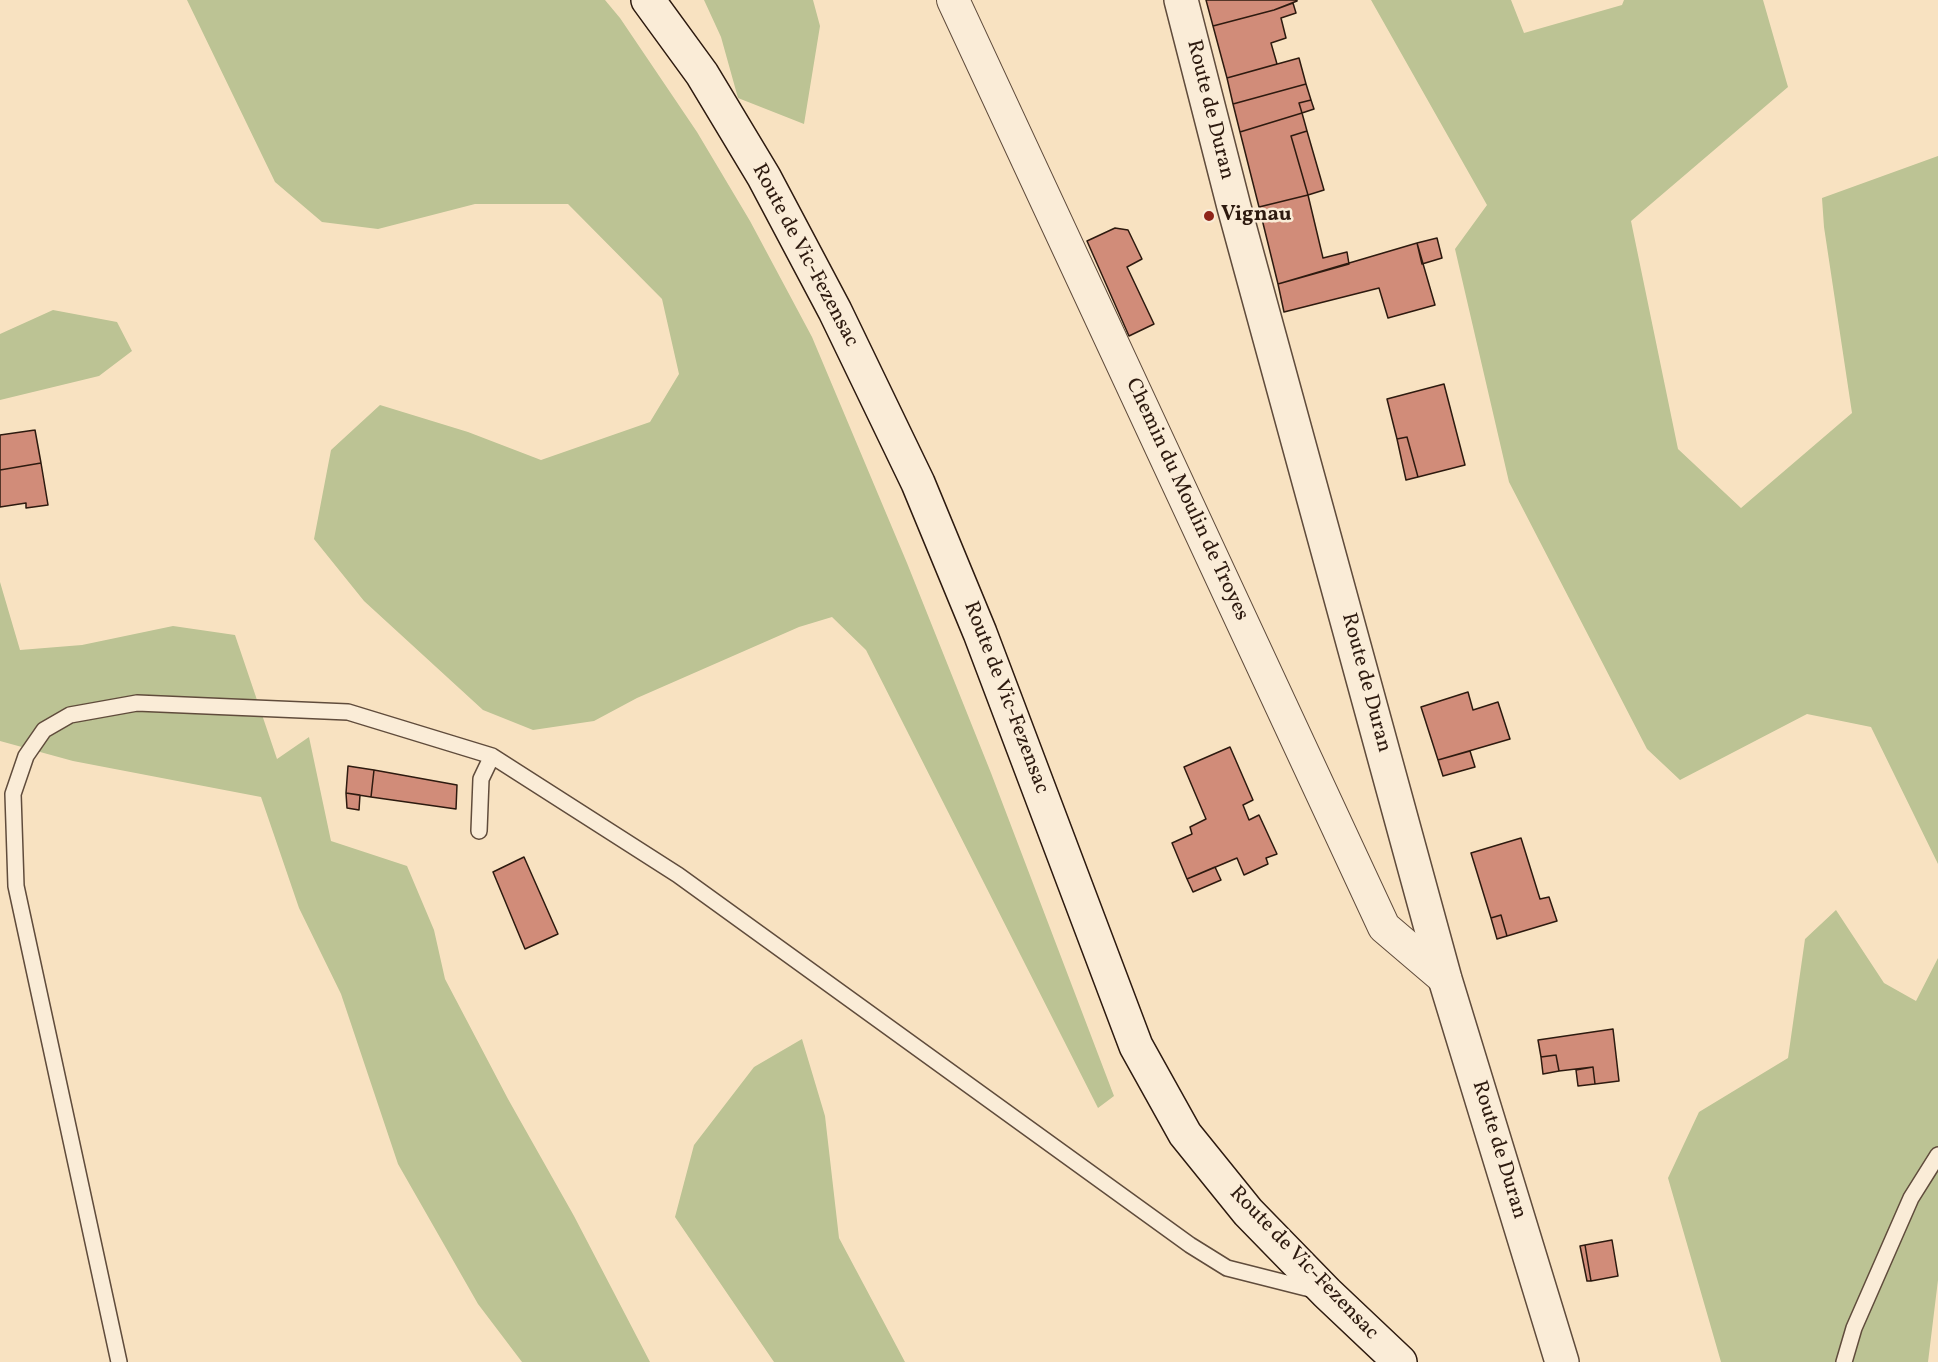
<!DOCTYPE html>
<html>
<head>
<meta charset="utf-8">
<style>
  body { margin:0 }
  canvas { display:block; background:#f8e2c1 }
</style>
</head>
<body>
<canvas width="1938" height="1362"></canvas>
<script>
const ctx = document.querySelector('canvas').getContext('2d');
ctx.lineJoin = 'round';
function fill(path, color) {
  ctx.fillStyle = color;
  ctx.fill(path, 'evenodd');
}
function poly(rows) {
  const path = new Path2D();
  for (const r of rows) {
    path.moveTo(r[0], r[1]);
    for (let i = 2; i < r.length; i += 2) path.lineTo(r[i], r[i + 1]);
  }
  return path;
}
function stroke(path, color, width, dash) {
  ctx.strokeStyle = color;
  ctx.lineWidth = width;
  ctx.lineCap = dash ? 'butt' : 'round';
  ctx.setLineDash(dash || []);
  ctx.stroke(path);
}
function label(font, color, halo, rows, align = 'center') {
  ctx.font = font + ' Vollkorn,serif';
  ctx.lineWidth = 5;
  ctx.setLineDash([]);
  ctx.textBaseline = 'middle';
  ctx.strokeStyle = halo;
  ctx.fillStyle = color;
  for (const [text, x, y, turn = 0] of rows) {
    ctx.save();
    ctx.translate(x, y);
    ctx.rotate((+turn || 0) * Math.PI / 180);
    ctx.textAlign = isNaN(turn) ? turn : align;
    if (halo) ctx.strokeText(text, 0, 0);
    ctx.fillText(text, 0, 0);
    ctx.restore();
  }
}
fill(poly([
  [187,0,605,0,620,18,697,132,750,221,812,337,907,563,991,773,1114,1096,1098,1108,866,650,832,617,799,627,637,698,594,721,533,730,483,710,364,601,314,539,331,450,380,405,468,432,541,460,650,422,679,374,662,299,568,204,475,204,378,229,322,222,275,182],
  [704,0,813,0,820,26,804,124,738,98,721,37],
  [1371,0,1511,0,1524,33,1622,5,1624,0,1763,0,1788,87,1631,221,1678,449,1741,508,1852,413,1824,227,1822,198,1938,156,1938,864,1871,727,1807,714,1680,780,1647,749,1509,482,1455,249,1487,205],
  [53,310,117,322,132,351,99,376,0,400,0,334],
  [0,582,20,650,82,645,173,626,235,635,277,759,309,737,331,841,407,866,434,930,445,979,508,1099,574,1216,650,1362,522,1362,478,1304,398,1164,341,994,299,908,261,797,73,761,0,741],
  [1836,910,1884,983,1916,1001,1938,958,1938,1280,1928,1362,1721,1362,1668,1178,1699,1112,1788,1058,1805,939],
  [802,1039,825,1116,839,1238,905,1362,774,1362,675,1217,694,1145,754,1067]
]), '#bcc394');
const building = poly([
  [1206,0,1297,0,1297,1,1274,10,1213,26,1206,0],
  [1293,3,1296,13,1281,18,1286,38,1271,43,1277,64,1227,78,1213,26,1274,10,1293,3],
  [1299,58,1306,84,1233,104,1227,78,1299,58],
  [1306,84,1311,100,1299,103,1302,113,1240,132,1233,104,1306,84],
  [1311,100,1314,109,1302,113,1299,103,1311,100],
  [1302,113,1307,131,1291,136,1308,195,1259,207,1240,132,1302,113],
  [1307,131,1324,190,1308,195,1291,136,1307,131],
  [1308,195,1323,258,1347,252,1349,264,1278,284,1259,207,1308,195],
  [1115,228,1128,230,1142,259,1127,267,1154,324,1129,336,1087,241,1115,228],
  [1437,238,1442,258,1422,264,1417,243,1437,238],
  [1417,243,1435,305,1388,318,1379,288,1284,312,1278,284,1417,243],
  [1444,384,1465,465,1418,477,1407,437,1397,439,1387,399,1444,384],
  [35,430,41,463,0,470,0,435,35,430],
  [1407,437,1418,477,1406,480,1397,439,1407,437],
  [41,463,48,505,26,508,26,503,0,507,0,470,41,463],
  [1468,692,1473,710,1498,702,1510,739,1438,760,1421,707,1468,692],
  [1230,747,1253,800,1243,805,1249,820,1259,815,1277,854,1266,858,1268,864,1244,875,1237,858,1187,879,1172,843,1192,834,1190,827,1206,819,1184,767,1230,747],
  [1470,751,1475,767,1443,776,1438,760,1470,751],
  [348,766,374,770,371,797,346,793,348,766],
  [374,770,457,785,456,809,371,797,374,770],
  [346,793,360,795,359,810,347,808,346,793],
  [1521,838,1540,899,1549,897,1557,921,1507,936,1501,915,1491,918,1471,853,1521,838],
  [524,857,558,934,525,949,493,872,524,857],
  [1215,867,1221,880,1193,892,1187,879,1215,867],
  [1501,915,1507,936,1497,939,1491,918,1501,915],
  [1613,1029,1619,1081,1595,1084,1593,1067,1559,1071,1556,1055,1541,1057,1538,1040,1613,1029],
  [1556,1055,1559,1071,1543,1074,1541,1057,1556,1055],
  [1593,1067,1595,1084,1578,1086,1576,1070,1593,1067],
  [1612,1240,1618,1276,1591,1281,1585,1245,1612,1240],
  [1585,1245,1591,1281,1587,1281,1580,1246,1585,1245]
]);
fill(building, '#d18c79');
stroke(building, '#2d1a0f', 1.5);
const service = poly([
  [479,831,481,779,492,756],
  [119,1362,16,886,13,794,26,756,44,730,70,715,137,703,348,712,492,756,678,875,1190,1245,1227,1268,1314,1290],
  [1844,1362,1854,1328,1911,1198,1938,1155]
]);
const minor = poly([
  [953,0,1384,927,1445,979]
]);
const tertiary = poly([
  [1181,0,1234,207,1445,979,1562,1362]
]);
const secondary = poly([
  [648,0,702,74,764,177,835,311,918,483,980,633,1136,1046,1185,1134,1248,1212,1327,1293,1400,1362]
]);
stroke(service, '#604c3c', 18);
stroke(minor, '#604c3c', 34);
stroke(tertiary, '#604c3c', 36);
stroke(secondary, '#2d1a0f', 36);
stroke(service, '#faecd7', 15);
stroke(minor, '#faecd7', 32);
stroke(tertiary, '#faecd7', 33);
stroke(secondary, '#faecd7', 33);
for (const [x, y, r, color] of [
  [1209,216,6,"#8f2418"]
]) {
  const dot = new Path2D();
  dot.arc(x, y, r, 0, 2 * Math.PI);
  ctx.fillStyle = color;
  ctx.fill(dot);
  stroke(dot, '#faecd7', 2);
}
label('21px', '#2d1a0f', '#faecd7', [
  ["Route de Duran",1209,110,76],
  ["Route de Vic-Fezensac",804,256,62],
  ["Chemin du Moulin de Troyes",1186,500,65],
  ["Route de Duran",1365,683,75],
  ["Route de Vic-Fezensac",1005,698,69],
  ["Route de Duran",1498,1150,73],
  ["Route de Vic-Fezensac",1303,1264,46]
]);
label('bold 21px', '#2d1a0f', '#faecd7', [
  ["Vignau",1221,216]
], 'left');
</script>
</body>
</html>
